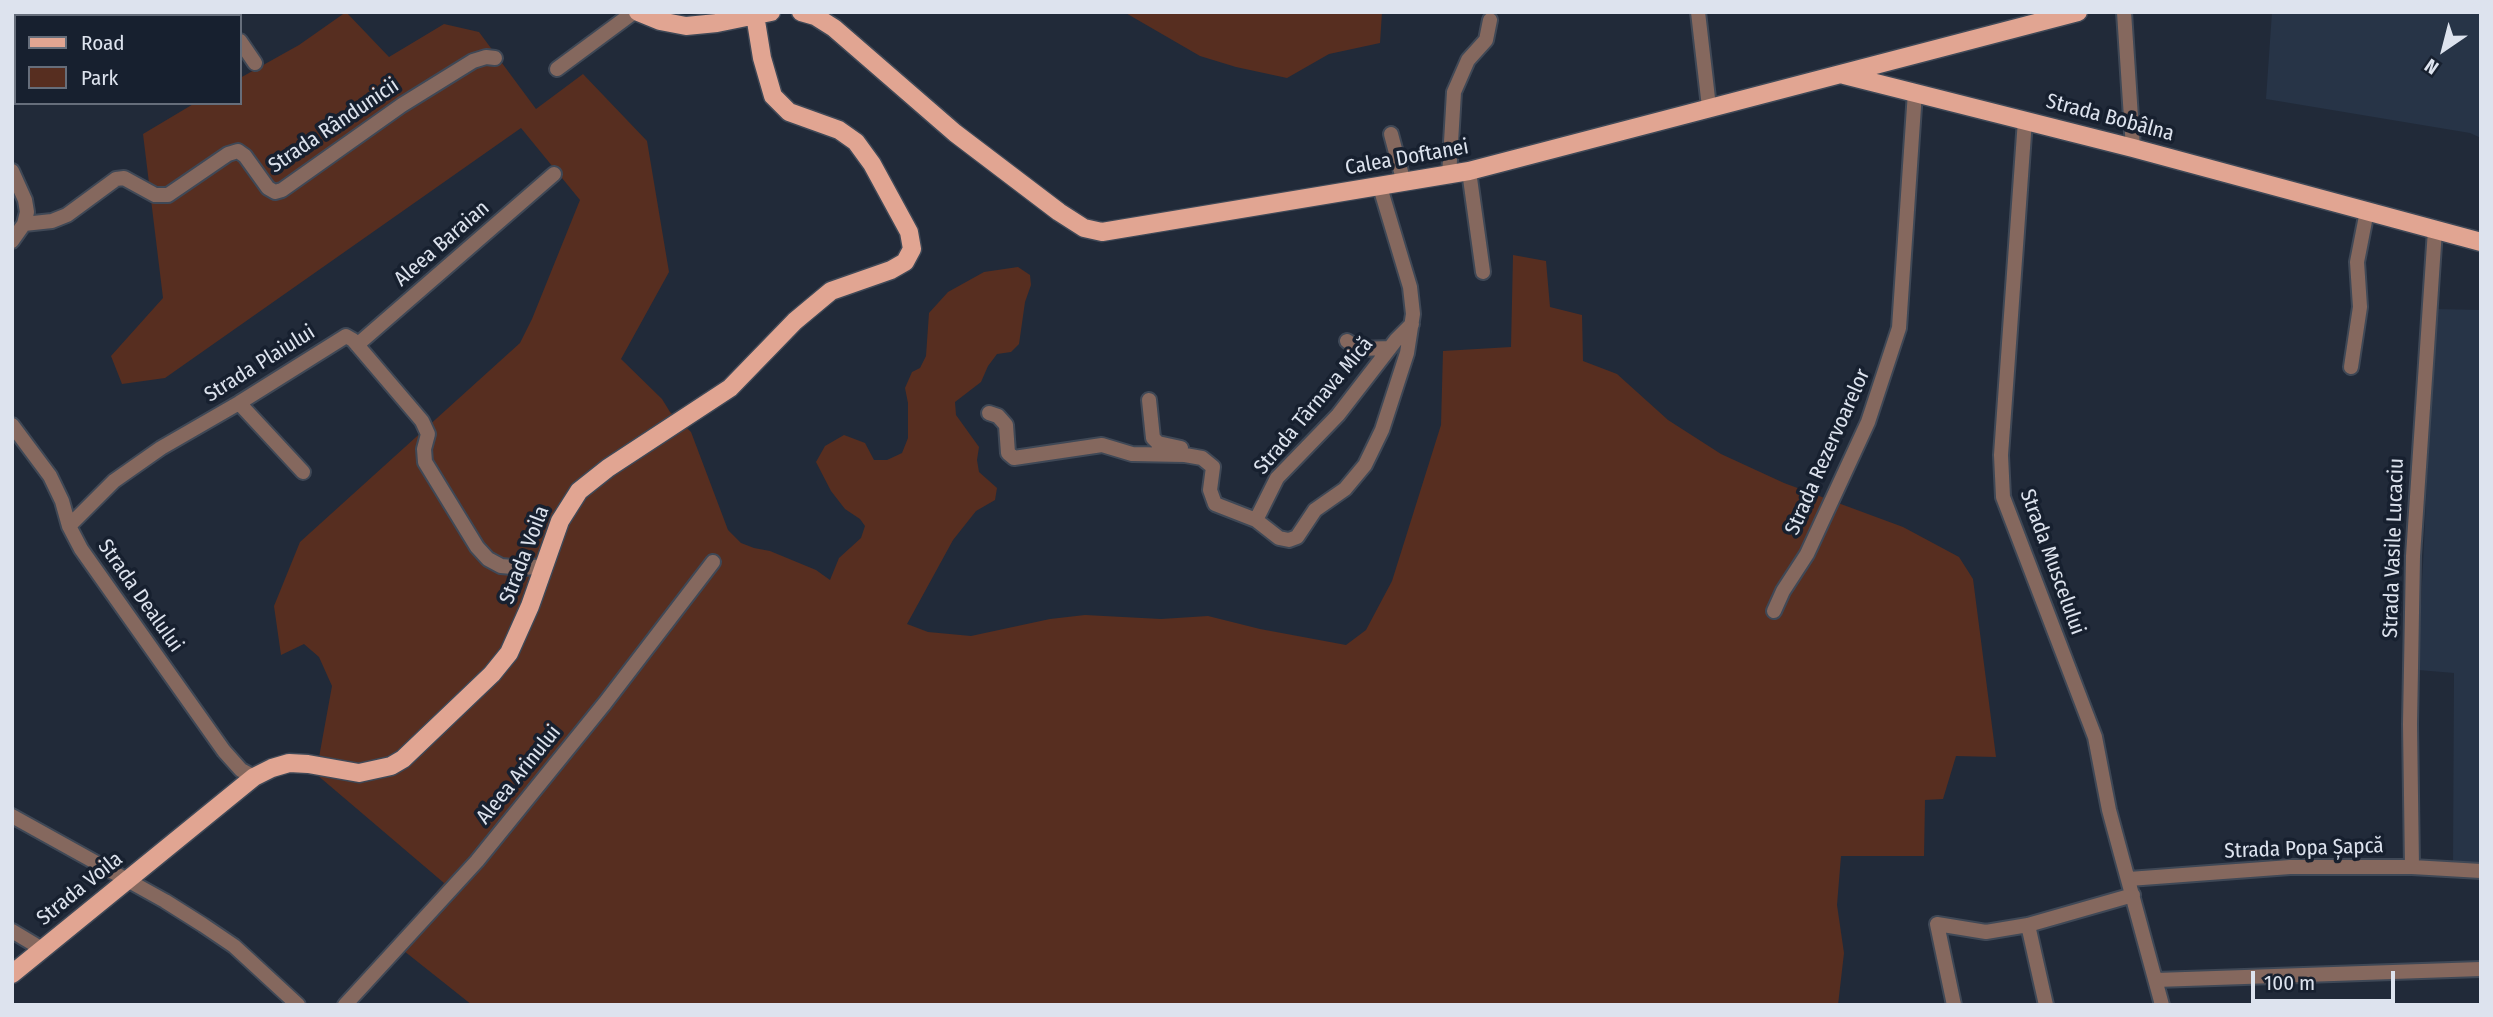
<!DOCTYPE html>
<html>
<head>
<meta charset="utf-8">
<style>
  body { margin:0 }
  #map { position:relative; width:2493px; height:1017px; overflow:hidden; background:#212a39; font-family:"Fira Sans Condensed",sans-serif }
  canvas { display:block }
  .frame { position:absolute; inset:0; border:14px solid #dde3ee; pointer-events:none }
  .legend { position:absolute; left:14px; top:14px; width:228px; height:91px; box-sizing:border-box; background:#17202f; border:2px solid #666e7b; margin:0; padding:9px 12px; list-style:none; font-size:21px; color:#dde3ee }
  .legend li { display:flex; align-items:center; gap:14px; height:35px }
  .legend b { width:35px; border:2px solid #666e7b }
  .north { position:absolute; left:2409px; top:14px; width:70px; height:70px; -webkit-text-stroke:5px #17202f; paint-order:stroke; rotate:215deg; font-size:19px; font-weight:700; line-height:28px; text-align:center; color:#dde3ee }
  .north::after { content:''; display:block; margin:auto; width:24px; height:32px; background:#dde3ee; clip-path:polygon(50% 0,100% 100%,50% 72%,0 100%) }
  .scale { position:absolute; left:2251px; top:971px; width:144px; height:32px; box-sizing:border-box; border:4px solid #dde3ee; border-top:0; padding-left:9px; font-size:21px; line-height:24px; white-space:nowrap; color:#dde3ee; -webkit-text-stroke:5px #17202f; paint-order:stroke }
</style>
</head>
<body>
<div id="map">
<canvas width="2493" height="1017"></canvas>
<div class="frame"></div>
<ul class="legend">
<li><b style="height:9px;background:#e1a592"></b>Road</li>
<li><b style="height:19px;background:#572e20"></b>Park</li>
</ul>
<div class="north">N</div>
<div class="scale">100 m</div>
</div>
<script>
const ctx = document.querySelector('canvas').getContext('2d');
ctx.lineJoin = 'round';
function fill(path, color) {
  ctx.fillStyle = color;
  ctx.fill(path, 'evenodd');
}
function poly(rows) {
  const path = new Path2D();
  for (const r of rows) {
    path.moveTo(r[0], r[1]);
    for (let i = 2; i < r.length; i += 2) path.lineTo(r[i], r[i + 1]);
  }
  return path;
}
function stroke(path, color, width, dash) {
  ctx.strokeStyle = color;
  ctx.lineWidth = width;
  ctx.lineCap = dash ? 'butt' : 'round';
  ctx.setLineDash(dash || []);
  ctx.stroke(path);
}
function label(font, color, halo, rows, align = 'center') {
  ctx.font = font + ' "Fira Sans Condensed",sans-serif';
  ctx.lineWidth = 7;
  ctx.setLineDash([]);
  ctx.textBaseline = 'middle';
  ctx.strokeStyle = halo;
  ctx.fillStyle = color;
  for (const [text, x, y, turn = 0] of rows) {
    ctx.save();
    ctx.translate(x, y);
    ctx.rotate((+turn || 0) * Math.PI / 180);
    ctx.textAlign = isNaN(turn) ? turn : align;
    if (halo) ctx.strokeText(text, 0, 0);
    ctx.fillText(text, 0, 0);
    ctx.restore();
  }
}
fill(poly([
  [2272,12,2481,12,2481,138,2470,133,2266,99],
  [2435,309,2481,310,2481,865,2453,863,2454,673,2418,670]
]), '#273447');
fill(poly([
  [346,12,389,57,444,24,479,32,536,109,583,74,647,141,669,272,621,359,662,399,670,412,691,432,728,530,741,543,754,548,770,551,816,570,830,580,839,558,861,538,865,526,860,519,845,509,831,491,816,462,825,446,844,435,865,443,874,460,887,460,902,453,908,438,908,403,905,388,912,372,920,368,926,356,929,313,948,292,984,272,1018,267,1030,275,1031,285,1025,302,1019,344,1011,352,997,354,988,366,981,382,955,402,956,415,979,447,977,460,979,472,997,488,995,500,976,511,953,540,907,624,928,632,971,636,1050,619,1085,615,1161,619,1208,616,1260,629,1346,645,1366,630,1392,581,1441,425,1443,351,1511,347,1513,255,1546,261,1550,307,1582,315,1583,361,1617,374,1668,420,1721,454,1784,483,1903,527,1959,557,1973,579,1996,757,1956,756,1943,799,1925,800,1924,856,1841,856,1837,905,1844,953,1838,1005,472,1005,394,943,444,883,316,774,332,686,319,657,304,644,281,655,274,606,300,542,520,343,532,319,580,200,521,128,165,378,122,384,111,356,163,298,143,134,195,103,240,103,240,78,299,45],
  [1124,12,1382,12,1380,43,1329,54,1287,78,1236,67,1200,56]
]), '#572e20');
const minor = poly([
  [220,12,222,16],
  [1698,12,1709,107],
  [2124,12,2133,148],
  [240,41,255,63],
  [557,69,634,12],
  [2025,120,2001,455,2003,497,2095,737,2109,810,2162,1005],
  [1391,134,1404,183],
  [12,171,25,200,27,212,24,224,12,241],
  [1469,171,1483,272],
  [1449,176,1454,92,1468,60,1486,40,1490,20],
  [24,224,52,221,67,215,116,179,124,178,155,195,168,195,228,154,238,151,245,156,268,188,275,192,282,190,402,105,473,61,486,57,495,58],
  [1347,341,1359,349,1390,348],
  [357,345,554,174],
  [2351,367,2360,307,2357,262,2367,211],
  [1149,400,1153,438,1158,443,1181,448],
  [239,403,303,472],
  [989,413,998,416,1006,425,1008,453,1014,458,1102,445,1132,454,1185,455,1202,458,1213,467,1210,490,1215,504,1256,520,1279,538,1289,540,1297,537,1315,510,1345,489,1365,465,1382,430,1407,353,1413,314,1410,287,1380,187],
  [12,425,50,476,62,501,69,526,81,549,224,751,241,770,254,777],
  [1256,520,1277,478,1338,415,1396,340,1412,324],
  [69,526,114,481,161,448,239,403,346,336,353,340,422,421,428,434,424,449,425,462,477,547,488,559,501,566,524,568,543,566],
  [1774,611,1783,591,1807,554,1868,422,1899,328,1915,92],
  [12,816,165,901,203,925,234,946,298,1005],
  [2412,867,2410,724,2413,556,2435,230],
  [2129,879,2290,867,2412,867,2481,871],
  [2028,925,2046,1005],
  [12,931,42,949],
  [2156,980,2481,969],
  [345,1005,477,861,605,703,713,562],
  [1954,1005,1937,924,1986,932,2028,925,2133,895]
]);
const major = poly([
  [638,12,660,21,686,26,717,23,771,12],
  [801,12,815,16,834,28,955,133,1059,212,1084,228,1102,232,1469,171,2078,12],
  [1844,75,2133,148,2481,242],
  [12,974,254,777,272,768,289,763,308,764,359,773,391,766,403,759,492,674,509,653,530,606,560,521,579,491,608,468,730,388,795,321,831,291,891,270,905,262,912,249,909,232,872,164,856,142,839,130,789,112,773,96,762,58,755,15]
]);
stroke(minor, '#3f4856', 18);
stroke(major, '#3f4856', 21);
stroke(minor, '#85685e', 14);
stroke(major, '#e1a592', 18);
label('21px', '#dde3ee', '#17202f', [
  ["Strada Bobâlna",2110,118,15],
  ["Strada Rândunicii",334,126,-34],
  ["Calea Doftanei",1407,158,-10],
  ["Aleea Baraian",442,244,-41],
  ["Strada Plaiului",260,364,-32],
  ["Strada Târnava Mică",1314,406,-50],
  ["Strada Rezervoarelor",1828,452,-66],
  ["Strada Vasile Lucaciu",2394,548,-88],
  ["Strada Voila",525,555,-69],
  ["Strada Muscelului",2052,562,70],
  ["Strada Dealului",140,596,55],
  ["Aleea Arinului",519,775,-51],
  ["Strada Popa Șapcă",2304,849,-2],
  ["Strada Voila",80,889,-39]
]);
</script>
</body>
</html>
